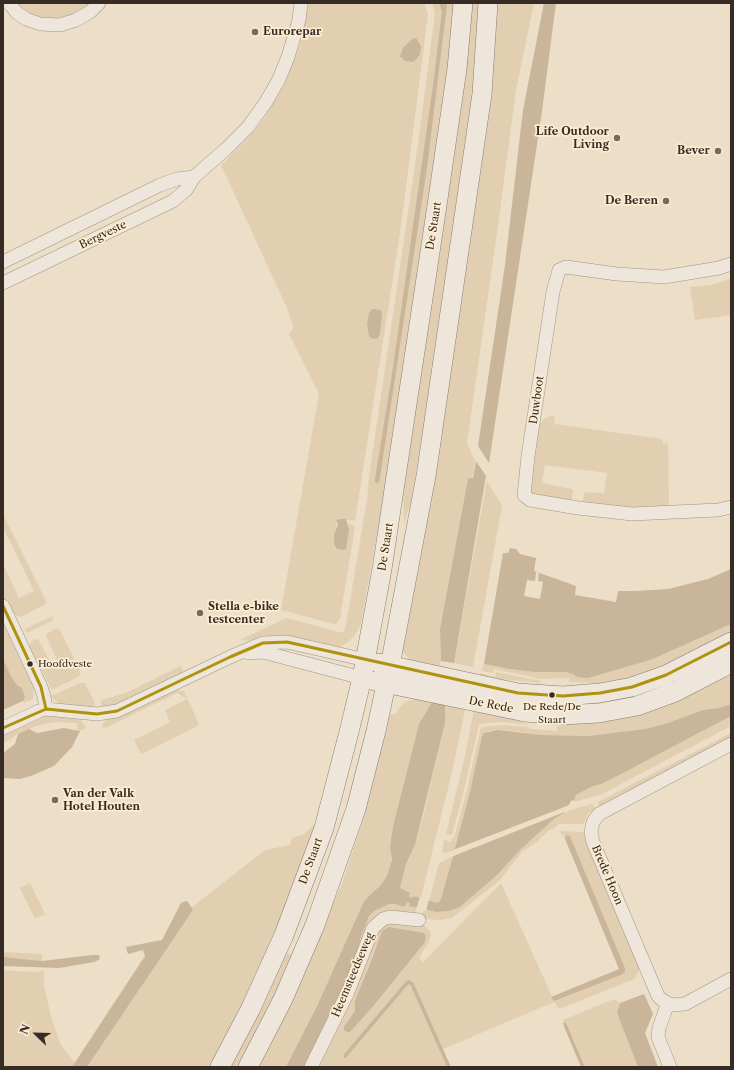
<!DOCTYPE html>
<html>
<head>
<meta charset="utf-8">
<style>
  body { margin:0 }
  #map { position:relative; width:734px; height:1070px; overflow:hidden; background:#ecdec7; font-family:"Libre Caslon Text",serif }
  canvas { display:block }
  .frame { position:absolute; inset:0; border:4px solid #372b26; pointer-events:none }
  .north { position:absolute; left:16px; top:1014px; width:40px; height:40px; -webkit-text-stroke:3px #fcecd1; paint-order:stroke; rotate:293deg; font-size:11px; font-weight:700; line-height:16px; text-align:center; color:#372b26 }
  .north::after { content:''; display:block; margin:auto; width:14px; height:18px; background:#372b26; clip-path:polygon(50% 0,100% 100%,50% 72%,0 100%) }
</style>
</head>
<body>
<div id="map">
<canvas width="734" height="1070"></canvas>
<div class="frame"></div>
<div class="north">N</div>
</div>
<script>
const ctx = document.querySelector('canvas').getContext('2d');
ctx.lineJoin = 'round';
function fill(path, color) {
  ctx.fillStyle = color;
  ctx.fill(path, 'evenodd');
}
function poly(rows) {
  const path = new Path2D();
  for (const r of rows) {
    path.moveTo(r[0], r[1]);
    for (let i = 2; i < r.length; i += 2) path.lineTo(r[i], r[i + 1]);
  }
  return path;
}
function stroke(path, color, width, dash) {
  ctx.strokeStyle = color;
  ctx.lineWidth = width;
  ctx.lineCap = dash ? 'butt' : 'round';
  ctx.setLineDash(dash || []);
  ctx.stroke(path);
}
function label(font, color, halo, rows, align = 'center') {
  ctx.font = font + ' "Libre Caslon Text",serif';
  ctx.lineWidth = 3.5;
  ctx.setLineDash([]);
  ctx.textBaseline = 'middle';
  ctx.strokeStyle = halo;
  ctx.fillStyle = color;
  for (const [text, x, y, turn = 0] of rows) {
    ctx.save();
    ctx.translate(x, y);
    ctx.rotate((+turn || 0) * Math.PI / 180);
    ctx.textAlign = isNaN(turn) ? turn : align;
    if (halo) ctx.strokeText(text, 0, 0);
    ctx.fillText(text, 0, 0);
    ctx.restore();
  }
}
fill(poly([
  [14,3,91,3,87,6,71,16,56,19,43,18,31,15],
  [308,3,424,3,428,14,401,226,355,521,342,519,336,521,337,528,349,529,348,523,355,527,340,618,337,623,334,624,281,610,319,394,289,334,293,329,293,325,286,306,221,165,242,145,254,131,265,117,284,85,298,50,303,32],
  [432,3,456,3,450,72,387,488,379,523,361,624,355,635,347,643,339,647,275,635,248,641,240,640,286,618,343,633,346,625,367,499,369,477,418,145,435,13],
  [469,3,482,3,470,125,446,292,411,502,404,523,403,483],
  [494,3,534,3,516,90,499,218,467,443,475,461,472,478,468,477,440,629,441,661,438,669,418,664,410,660,404,653,400,645],
  [731,279,731,315,695,320,690,287,710,285],
  [551,416,555,416,554,424,662,439,663,444,668,443,669,508,632,508,583,502,584,494,586,492,604,493,607,473,545,465,542,483,572,489,573,491,572,499,570,501,530,494,536,428,544,419],
  [487,481,502,506,473,667,454,663],
  [3,514,46,601,46,604,21,617,17,616,13,613,11,613,3,596,3,564,19,598,34,591,3,527],
  [52,616,54,620,27,633,25,629],
  [3,622,34,687,33,699,24,703,23,701,25,697,22,688,18,686,12,678,3,659],
  [731,624,731,635,664,669,613,684,569,682,569,678,541,679,494,669,493,673,482,671,484,664,510,669,534,672,565,672,573,674,577,677,653,659],
  [57,628,60,630,81,673,78,677,52,690,29,646,33,640,38,639,51,663,57,660,46,636,47,633],
  [181,666,183,671,181,674,115,705,102,707,101,700,126,693],
  [731,669,731,704,719,708,703,710,668,723,645,729,588,736,542,735,506,730,488,731,482,736,470,792,455,850,446,853,442,852,444,840,451,842,452,838,454,838,467,790,481,727,503,725,529,727,530,729,557,731,557,726,592,721],
  [496,672,541,681,541,683,480,677,480,673,495,677],
  [80,683,85,683,94,701,95,707,64,705,55,701,51,696],
  [176,690,184,691,199,724,196,727,141,754,134,740,170,722,165,710,187,699,177,693,108,727,102,728,103,723,107,719],
  [417,698,432,702,419,724,393,826,390,846,392,860,387,876,381,885,371,894,364,901,318,1004,286,1067,254,1067,341,886,366,811,390,714,396,714,400,707,405,702],
  [445,705,465,710,452,772,421,897,419,898,413,896,412,899,409,897,410,893,400,888,406,864,415,845,423,817,445,723],
  [474,710,490,711,530,725,503,722,479,724,464,790,452,835,446,834,465,756],
  [46,716,76,718,81,720,86,728,80,731,77,729,77,723,57,722,45,724,36,726,18,734,3,744,3,735],
  [731,716,731,726,602,794,574,802,574,799,576,795,591,787,601,784],
  [731,733,731,738,598,807,598,802],
  [592,804,596,809,589,813,586,818,583,824,558,824,556,827,548,831,538,841,522,852,499,881,452,918,440,920,425,919,422,915,424,910,436,912,449,911,460,907,497,875,521,849,555,817,576,808],
  [315,824,276,939,211,1067,87,1067,193,910,192,907,265,850,290,845,292,838,304,834],
  [559,831,584,832,640,968,635,979,559,1009,554,1002,441,1050,449,1067,320,1066,318,1062,373,938,386,923,397,921,425,926,429,930,431,935,429,942,419,958,423,962,501,883,554,1001,625,972,625,968,570,836,565,837,565,839],
  [453,856,441,899,438,903,429,901,439,863],
  [30,883,45,914,35,919,20,888],
  [407,902,411,903,410,906,417,907,415,914,380,916,308,1067,304,1067,326,1024,358,950,360,940,369,916,374,911,381,907,389,904,395,904,405,907],
  [283,951,294,956,240,1067,225,1067],
  [3,952,42,954,42,961,3,957],
  [3,970,34,972,44,971,44,987,52,1020,61,1045,75,1063,72,1067,3,1067],
  [614,999,620,1003,617,1013,638,1067,585,1067,566,1023,564,1022,563,1020]
]), '#e2cfb1');
fill(poly([
  [439,3,447,4,427,168,380,477,379,482,377,483,375,482,375,479,392,374,434,78,442,11],
  [544,3,556,3,542,111,489,463,478,446,505,265,523,110],
  [416,38,421,46,420,54,414,62,405,61,400,56,403,48,412,39],
  [372,309,381,310,382,314,380,333,378,338,374,339,371,338,369,336,367,324,369,313],
  [476,461,486,476,454,663,441,661,440,629,468,478,473,478],
  [342,519,346,519,349,529,347,543,346,549,343,550,337,549,334,544,334,535,338,525,336,520],
  [510,548,516,549,520,554,536,558,534,571,576,586,575,595,616,602,618,591,635,591,668,589,708,579,731,569,731,624,653,659,588,678,577,677,573,674,565,672,534,672,510,669,484,664,503,553,508,553],
  [3,659,12,678,18,686,22,688,25,697,23,701,3,710],
  [432,702,445,705,445,723,415,845,406,864,400,888,410,893,409,897,412,898,413,896,438,903,441,899,453,856,470,792,482,736,484,733,498,730,542,735,588,736,645,729,668,723,703,710,719,708,731,704,731,716,619,775,601,784,591,787,576,795,574,800,571,801,564,813,555,818,521,849,497,875,460,907,449,911,436,912,409,906,410,903,407,902,405,907,395,904,389,904,374,911,369,916,360,940,358,950,345,982,326,1024,304,1067,286,1067,318,1004,364,901,371,894,381,885,387,876,392,860,390,846,393,826,419,724],
  [64,728,80,731,72,747,54,766,31,776,20,779,3,778,3,753,15,744,18,734,29,729,37,733],
  [566,835,570,836,625,968,625,972,621,975,554,1001,551,997,619,969,565,839],
  [186,901,188,902,193,910,87,1067,72,1067,145,956,143,950,128,954,126,947,162,940,181,903],
  [389,927,424,933,426,936,425,942,374,1005,350,1032,347,1032,344,1030,344,1027,355,1011,355,1001,358,993,371,962,382,931],
  [92,955,99,955,100,959,94,962,59,968,3,966,3,957,42,961],
  [644,994,653,1014,645,1033,658,1067,638,1067,617,1013,620,1003],
  [564,1022,566,1023,585,1067,581,1067,563,1024]
]), '#c8b59a');
fill(poly([
  [536,572,539,573,538,581,543,582,540,599,524,596,527,580,535,581],
  [572,804,567,811,451,857,453,850],
  [420,897,429,899,426,911,416,909]
]), '#ecdec7');
stroke(poly([
  [345,1056,406,984,409,982,412,984,449,1067]
]), '#c8b59a', 3.5);
const minor = poly([
  [9,3,17,13,26,19,40,24,60,25,76,20,90,12,99,3],
  [3,262,160,185,177,179,194,177],
  [731,264,719,268,664,277,617,274,566,267,559,270,553,292,528,456,524,495,530,500,578,508,632,514,718,510,731,507],
  [3,283,173,201,186,190,194,177,226,149,248,127,266,102,279,79,288,57,299,20,301,3],
  [3,606,41,687,44,696,46,709],
  [248,653,263,652,362,678],
  [3,728,39,711,46,709,97,714,117,711,230,657,263,643,287,642,366,660],
  [731,744,599,814,593,822,591,832,593,842,658,996,662,1000,672,1005,685,1004,731,979],
  [668,1003,659,1028,658,1037,670,1067],
  [311,1067,348,992,373,928,383,919,390,917,419,920]
]);
const secondary = poly([
  [379,663,518,693,563,696,600,693,632,687,666,675,731,642],
  [375,681,525,712,562,715,599,713,637,706,675,692,731,663],
  [220,1067,251,1008,284,935,324,828,349,732,362,678,382,569,435,219,457,69,463,3],
  [248,1067,283,999,315,925,356,809,376,731,390,666,426,476,482,94,488,3]
]);
stroke(minor, '#9e9588', 14);
stroke(secondary, '#857d72', 20);
stroke(minor, '#eee6db', 13);
stroke(secondary, '#eee6db', 19);
stroke(poly([
  [3,606,41,687,46,709],
  [3,728,46,709,97,714,117,711,230,657,263,643,287,642,518,693,563,696,600,693,632,687,666,675,731,642]
]), '#ad930f', 3);
for (const [x, y, r, color] of [
  [255,32,4,"#766a5e"],
  [617,138,4,"#766a5e"],
  [718,151,4,"#766a5e"],
  [666,201,4,"#766a5e"],
  [200,613,4,"#766a5e"],
  [30,664,3.5,"#372b26"],
  [552,695,3.5,"#372b26"],
  [55,800,4,"#766a5e"]
]) {
  const dot = new Path2D();
  dot.arc(x, y, r, 0, 2 * Math.PI);
  ctx.fillStyle = color;
  ctx.fill(dot);
  stroke(dot, '#fcecd1', 1.5);
}
label('10px', '#372b26', '#fcecd1', [
  ["Hoofdveste",38,664],
  ["De Rede/De",552,707,"center"],
  ["Staart",552,720,"center"]
], 'left');
label('bold 11px', '#372b26', '#fcecd1', [
  ["Eurorepar",263,32],
  ["Life Outdoor",609,132,"right"],
  ["Living",609,145,"right"],
  ["Bever",710,151,"right"],
  ["De Beren",658,201,"right"],
  ["Stella e-bike",208,607],
  ["testcenter",208,620],
  ["Van der Valk",63,794],
  ["Hotel Houten",63,807]
], 'left');
label('11px', '#372b26', '#fcecd1', [
  ["De Staart",434,226,-81],
  ["Bergveste",103,235,-26],
  ["Duwboot",537,400,-82],
  ["De Staart",386,547,-81],
  ["De Rede",491,705,11],
  ["De Staart",311,861,-70],
  ["Brede Hoon",607,875,67],
  ["Heemsteedseweg",353,975,-67]
]);
</script>
</body>
</html>
